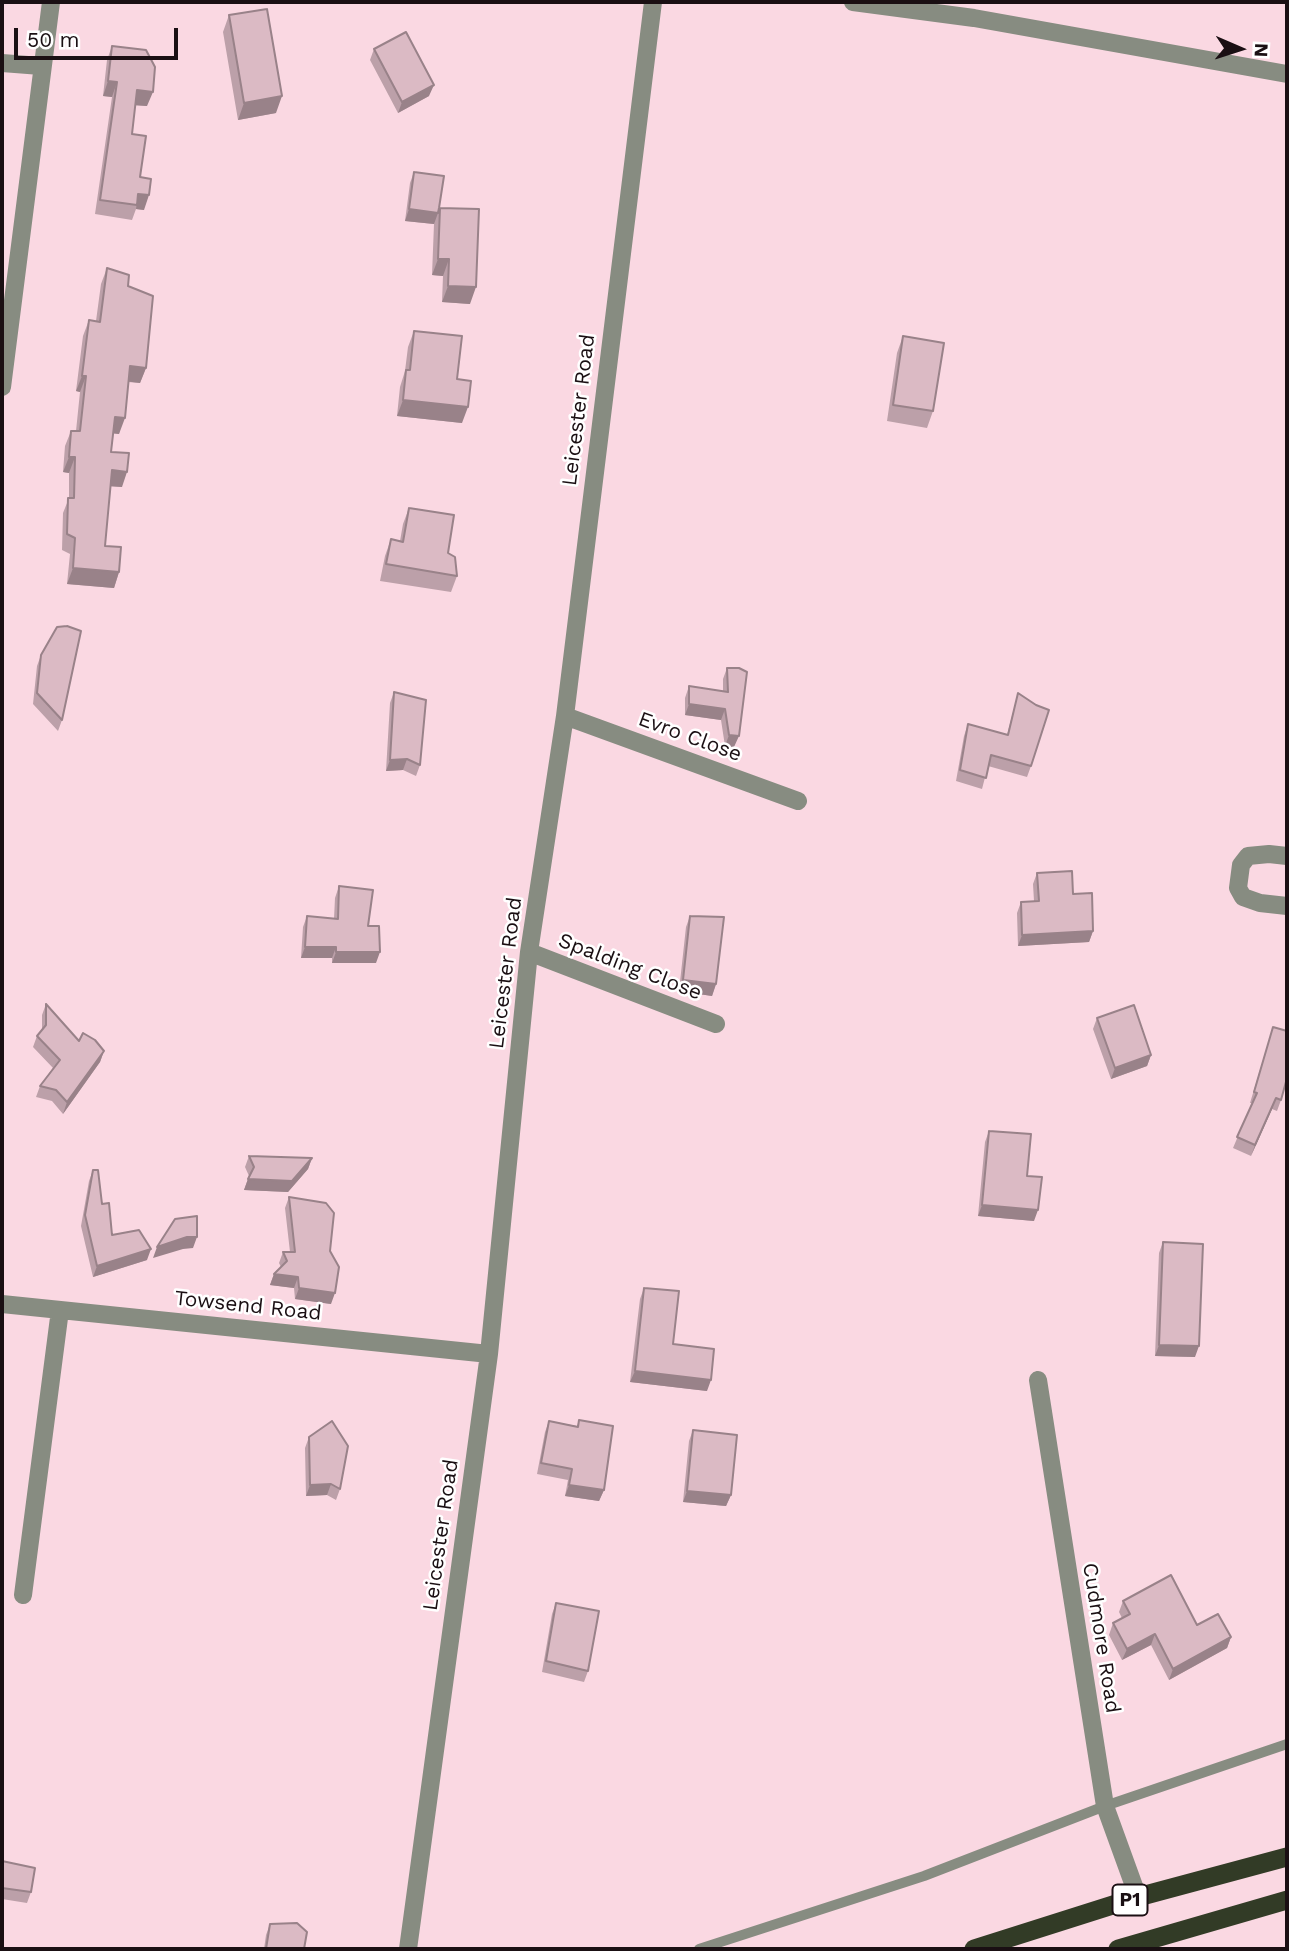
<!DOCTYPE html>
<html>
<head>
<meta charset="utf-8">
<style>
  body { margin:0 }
  #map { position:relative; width:1289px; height:1951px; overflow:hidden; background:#fad8e2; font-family:"Work Sans",sans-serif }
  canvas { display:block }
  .frame { position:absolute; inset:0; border:4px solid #1a0f13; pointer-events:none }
  .north { position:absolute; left:1205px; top:14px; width:70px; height:70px; -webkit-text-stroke:5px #fff; paint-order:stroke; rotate:93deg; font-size:19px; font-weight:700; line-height:28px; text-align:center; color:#1a0f13 }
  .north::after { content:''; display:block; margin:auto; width:24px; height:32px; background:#1a0f13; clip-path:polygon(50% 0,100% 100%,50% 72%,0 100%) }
  .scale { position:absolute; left:14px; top:28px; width:164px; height:32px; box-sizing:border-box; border:4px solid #1a0f13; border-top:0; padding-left:9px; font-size:21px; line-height:24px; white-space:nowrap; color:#1a0f13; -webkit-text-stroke:5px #fff; paint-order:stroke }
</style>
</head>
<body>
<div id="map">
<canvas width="1289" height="1951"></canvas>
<div class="frame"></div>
<div class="north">N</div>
<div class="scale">50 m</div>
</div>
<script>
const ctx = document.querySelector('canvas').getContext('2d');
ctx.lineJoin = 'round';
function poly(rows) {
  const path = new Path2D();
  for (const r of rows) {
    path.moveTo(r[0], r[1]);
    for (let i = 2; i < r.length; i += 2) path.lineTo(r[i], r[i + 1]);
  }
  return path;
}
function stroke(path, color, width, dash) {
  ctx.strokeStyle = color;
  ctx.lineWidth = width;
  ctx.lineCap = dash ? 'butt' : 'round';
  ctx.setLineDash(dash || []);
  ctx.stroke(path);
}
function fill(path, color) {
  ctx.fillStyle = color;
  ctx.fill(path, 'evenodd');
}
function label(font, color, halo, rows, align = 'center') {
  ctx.font = font + ' "Work Sans",sans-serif';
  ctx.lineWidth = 5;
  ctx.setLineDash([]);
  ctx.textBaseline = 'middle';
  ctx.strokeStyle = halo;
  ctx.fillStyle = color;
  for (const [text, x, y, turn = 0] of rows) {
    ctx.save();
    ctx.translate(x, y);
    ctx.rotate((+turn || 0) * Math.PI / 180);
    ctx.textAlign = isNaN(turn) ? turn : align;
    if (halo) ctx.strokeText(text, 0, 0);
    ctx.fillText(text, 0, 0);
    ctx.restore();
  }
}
stroke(poly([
  [699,1949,924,1876,1105,1806,1287,1744]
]), '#878c81', 10);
stroke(poly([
  [853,2,974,18,1287,74],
  [2,63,41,66],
  [2,387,51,2],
  [565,716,798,801],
  [1287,856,1269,854,1248,856,1241,865,1238,888,1243,897,1260,903,1287,906],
  [529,952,716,1024],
  [2,1304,489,1354],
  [1038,1380,1105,1806,1138,1897],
  [23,1595,60,1310],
  [408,1949,489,1354,529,952,565,716,653,2]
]), '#878c81', 18);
stroke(poly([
  [974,1949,1138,1897,1287,1857],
  [1118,1949,1287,1900]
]), '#323b26', 19);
fill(poly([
  [229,15,276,113,238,120,223,32],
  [112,46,147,106,135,105,132,134,140,177,144,210,136,209,132,220,95,214,112,97,103,96,107,60],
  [374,49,429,96,398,113,370,60],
  [414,172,439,208,470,304,442,302,443,276,432,275,434,224,405,221,410,183],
  [107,268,128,286,146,368,140,383,128,382,119,434,113,433,111,452,122,487,110,486,105,546,119,572,114,588,67,584,70,554,62,550,63,513,69,498,69,473,63,472,65,446,71,431,76,431,80,392,76,391,83,336,89,320,96,321,101,284],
  [414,331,457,379,462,423,397,416,400,387,405,371,408,347],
  [903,336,933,411,927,428,887,421,897,353],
  [409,508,448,553,457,576,451,592,380,581,385,556,391,539,400,541,403,524],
  [41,655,62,720,58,731,33,704,37,666],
  [727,668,734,747,725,746,721,720,685,715,685,698,689,686,723,692,723,679],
  [394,692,420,765,416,776,403,770,386,771,390,703],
  [1018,693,1031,766,1027,777,988,766,982,789,956,781,964,736,968,724,1007,735],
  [1037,873,1073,894,1093,931,1089,942,1018,946,1017,913,1021,902,1034,901,1033,884],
  [339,886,368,926,376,963,332,963,332,958,301,958,303,927,307,916,334,919,335,898],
  [690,916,716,984,712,996,679,991,686,927],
  [46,1004,79,1041,104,1051,100,1062,63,1114,52,1101,36,1097,40,1086,53,1068,33,1047,37,1036,42,1030,42,1015],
  [1097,1018,1151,1055,1147,1066,1111,1079,1093,1029],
  [1273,1027,1281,1100,1277,1111,1272,1109,1251,1156,1233,1148,1252,1103,1250,1103],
  [989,1131,1034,1221,978,1216,985,1142],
  [249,1156,312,1158,308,1169,288,1192,244,1190,249,1176,245,1167],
  [93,1170,102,1204,112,1235,147,1260,93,1277,81,1226,89,1181],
  [289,1197,330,1251,331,1304,295,1299,294,1288,270,1285,274,1274,281,1267,279,1263,283,1252,290,1252,285,1208],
  [1163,1242,1195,1357,1155,1356,1159,1253],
  [644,1288,673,1344,707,1391,630,1382,640,1299],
  [579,1420,604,1490,599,1501,565,1496,568,1480,537,1474,545,1432,549,1421,577,1426],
  [693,1430,731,1495,726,1506,683,1502,689,1441],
  [309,1437,340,1489,336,1500,327,1495,306,1496,305,1448],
  [1123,1601,1231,1637,1227,1648,1169,1680,1151,1645,1122,1660,1109,1635,1113,1623,1122,1618,1119,1612],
  [556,1603,588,1671,584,1682,542,1672,552,1614],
  [2,1861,31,1892,27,1903,2,1899],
  [270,1924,304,1949,264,1949,266,1935]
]), '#bca0a9');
fill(poly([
  [108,81,117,82,112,97,103,96],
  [434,85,429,96,398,113,402,102],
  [137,90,153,92,147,106,131,105],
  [282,96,276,113,238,120,244,103],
  [138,194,149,195,144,210,136,209],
  [409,209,438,213,434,224,405,221],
  [438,259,449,259,443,276,432,275],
  [448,286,476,287,470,304,442,302],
  [130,366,146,368,140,383,124,381],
  [82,376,86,376,80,392,76,391],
  [403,400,468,407,462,423,397,416],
  [115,417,125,418,119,434,109,433],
  [69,457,75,457,69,473,63,472],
  [112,470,127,472,122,487,106,486],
  [73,568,119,572,114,588,67,584],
  [689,704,725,709,721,720,685,715],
  [729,735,739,736,734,747,725,746],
  [407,759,403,770,386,771,390,760],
  [1093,931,1089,942,1018,946,1022,935],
  [305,947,336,947,332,958,301,958],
  [336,952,380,952,376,963,332,963],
  [683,980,716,984,712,996,679,991],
  [104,1051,100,1062,63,1114,67,1102],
  [1151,1055,1147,1066,1111,1079,1115,1068],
  [1276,1098,1272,1109,1251,1156,1255,1145],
  [312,1158,308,1169,288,1192,244,1190,248,1179],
  [982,1205,1038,1210,1034,1221,978,1216],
  [187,1237,197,1237,193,1248,183,1249,153,1258,157,1247],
  [151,1249,147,1260,93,1277,97,1266],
  [274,1274,298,1277,294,1288,270,1285],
  [299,1288,335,1293,331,1304,295,1299],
  [1159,1345,1199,1346,1195,1357,1155,1356],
  [635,1371,711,1380,707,1391,630,1382],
  [331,1484,327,1495,306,1496,310,1485],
  [569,1485,604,1490,599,1501,565,1496],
  [687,1491,731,1495,726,1506,683,1502],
  [1155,1634,1151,1645,1122,1660,1127,1649],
  [1231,1637,1227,1648,1169,1680,1173,1669]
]), '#998289');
const building = poly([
  [267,9,282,96,244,103,229,15,267,9],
  [406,32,434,85,402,102,374,49,406,32],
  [112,46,146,50,155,67,153,92,137,90,132,134,146,136,140,177,151,179,149,195,138,194,137,205,100,200,117,82,108,81,112,46],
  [414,172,444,176,439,208,438,213,409,209,414,172],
  [440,208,479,209,476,287,448,286,449,259,438,259,440,208],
  [107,268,129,275,128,286,153,296,146,368,130,366,125,418,115,417,111,452,129,453,127,472,112,470,105,546,121,547,119,572,73,568,75,538,67,534,68,498,74,498,75,457,69,457,71,431,80,431,86,376,82,376,89,320,100,322,107,268],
  [414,331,462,336,457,379,471,381,468,407,403,400,406,370,410,370,414,331],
  [903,336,944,343,933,411,893,405,903,336],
  [409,508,454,515,448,553,455,557,457,576,386,564,391,539,403,542,409,508],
  [67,626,81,631,62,720,37,693,41,655,57,627,67,626],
  [727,668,739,668,747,672,739,736,729,735,725,709,689,704,689,686,728,692,727,668],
  [394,692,426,700,420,765,407,759,390,760,394,692],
  [1018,693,1036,705,1049,710,1031,766,991,755,986,778,960,770,968,724,1008,735,1018,693],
  [1072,871,1073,894,1092,893,1093,931,1022,935,1021,902,1039,901,1037,873,1072,871],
  [339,886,373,890,368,926,379,926,380,952,336,952,336,947,305,947,307,916,338,919,339,886],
  [690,916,724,917,716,984,683,980,690,916],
  [46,1004,79,1041,83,1033,95,1040,104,1051,67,1102,56,1090,40,1086,60,1060,37,1036,46,1025,46,1004],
  [1134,1005,1151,1055,1115,1068,1097,1018,1134,1005],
  [1273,1027,1287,1031,1287,1078,1281,1100,1276,1098,1255,1145,1237,1137,1257,1093,1254,1092,1273,1027],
  [989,1131,1031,1134,1027,1176,1042,1177,1038,1210,982,1205,989,1131],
  [249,1156,312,1158,292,1181,248,1179,254,1167,249,1156],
  [93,1170,98,1170,102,1204,109,1203,112,1235,139,1230,151,1249,97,1266,85,1215,93,1170],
  [289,1197,326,1203,334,1213,330,1251,339,1267,335,1293,299,1288,298,1277,274,1274,287,1261,283,1252,295,1252,289,1197],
  [197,1216,197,1237,187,1237,157,1247,175,1219,197,1216],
  [1163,1242,1203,1244,1199,1346,1159,1345,1163,1242],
  [644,1288,679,1291,673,1344,714,1349,711,1380,635,1371,644,1288],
  [579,1420,613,1426,604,1490,569,1485,572,1469,541,1463,549,1421,578,1427,579,1420],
  [332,1421,348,1446,340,1489,331,1484,310,1485,309,1437,332,1421],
  [693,1430,737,1435,731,1495,687,1491,693,1430],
  [1171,1575,1197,1625,1218,1614,1231,1637,1173,1669,1155,1634,1127,1649,1113,1623,1130,1614,1123,1601,1171,1575],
  [556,1603,599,1611,588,1671,546,1661,556,1603],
  [2,1861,35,1868,31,1892,2,1888,2,1861],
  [297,1923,307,1932,304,1949,266,1949,270,1924,297,1923]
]);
fill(building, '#dbbac4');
stroke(building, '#998289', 2);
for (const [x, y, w] of [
  [1130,1900,35]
]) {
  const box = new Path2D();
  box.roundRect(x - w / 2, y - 15.5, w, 31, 5);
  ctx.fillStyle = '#fff';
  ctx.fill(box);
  stroke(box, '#1a0f13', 2);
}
label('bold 19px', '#1a0f13', null, [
  ["P1",1130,1900]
]);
label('21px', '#1a0f13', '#fff', [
  ["Leicester Road",579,410,-83],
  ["Evro Close",690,737,20],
  ["Spalding Close",630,967,21],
  ["Leicester Road",506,973,-83],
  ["Towsend Road",248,1306,6],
  ["Leicester Road",441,1535,-82],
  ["Cudmore Road",1101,1638,81]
]);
</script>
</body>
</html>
